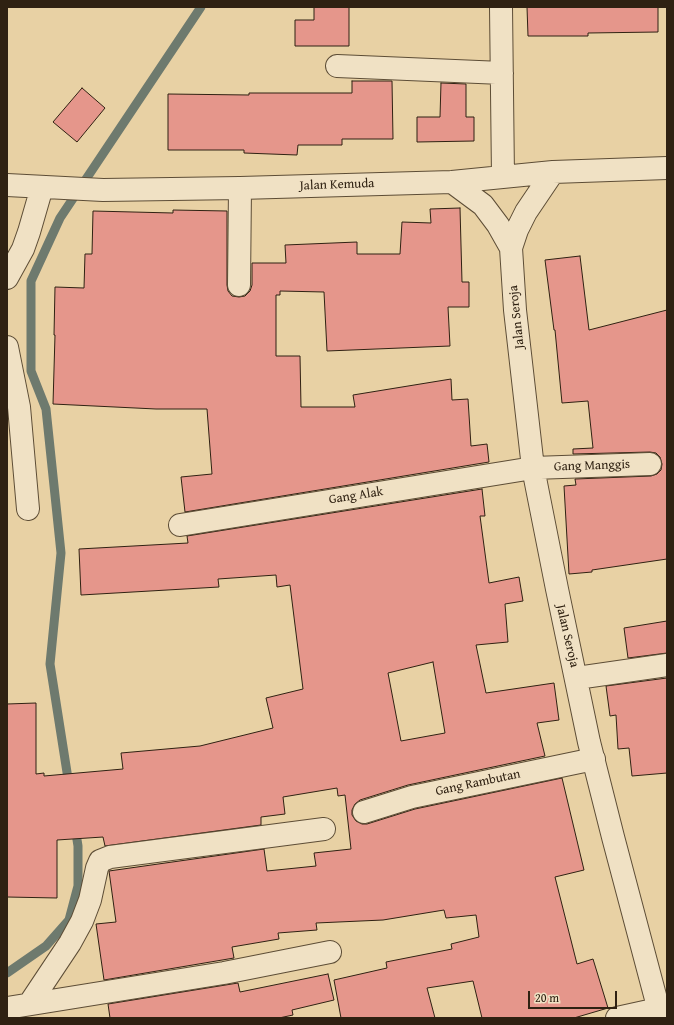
<!DOCTYPE html>
<html>
<head>
<meta charset="utf-8">
<style>
  body { margin:0 }
  #map { position:relative; width:674px; height:1025px; overflow:hidden; background:#e8d1a4; font-family:"Gentium Book Plus",serif }
  canvas { display:block }
  .frame { position:absolute; inset:0; border:8px solid #2f2112; pointer-events:none }
  .scale { position:absolute; left:528px; top:991px; width:89px; height:18px; box-sizing:border-box; border:2px solid #2f2112; border-top:0; padding-left:5px; font-size:12px; line-height:14px; white-space:nowrap; color:#2f2112; -webkit-text-stroke:3px #f0e1c4; paint-order:stroke }
</style>
</head>
<body>
<div id="map">
<canvas width="674" height="1025"></canvas>
<div class="frame"></div>
<div class="scale">20 m</div>
</div>
<script>
const ctx = document.querySelector('canvas').getContext('2d');
ctx.lineJoin = 'round';
function poly(rows) {
  const path = new Path2D();
  for (const r of rows) {
    path.moveTo(r[0], r[1]);
    for (let i = 2; i < r.length; i += 2) path.lineTo(r[i], r[i + 1]);
  }
  return path;
}
function stroke(path, color, width, dash) {
  ctx.strokeStyle = color;
  ctx.lineWidth = width;
  ctx.lineCap = dash ? 'butt' : 'round';
  ctx.setLineDash(dash || []);
  ctx.stroke(path);
}
function fill(path, color) {
  ctx.fillStyle = color;
  ctx.fill(path, 'evenodd');
}
function label(font, color, halo, rows, align = 'center') {
  ctx.font = font + ' "Gentium Book Plus",serif';
  ctx.lineWidth = 3;
  ctx.setLineDash([]);
  ctx.textBaseline = 'middle';
  ctx.strokeStyle = halo;
  ctx.fillStyle = color;
  for (const [text, x, y, turn = 0] of rows) {
    ctx.save();
    ctx.translate(x, y);
    ctx.rotate((+turn || 0) * Math.PI / 180);
    ctx.textAlign = isNaN(turn) ? turn : align;
    if (halo) ctx.strokeText(text, 0, 0);
    ctx.fillText(text, 0, 0);
    ctx.restore();
  }
}
stroke(poly([
  [69,785,50,664,61,553,46,409,31,371,31,281,60,218,201,7],
  [7,973,46,946,69,920,78,886,78,846,75,827]
]), '#6e7a6e', 9);
const building = poly([
  [314,7,349,7,349,46,295,46,295,20,314,20,314,7],
  [527,7,658,7,658,32,588,33,588,36,528,36,527,7],
  [352,81,392,81,393,139,342,139,342,145,298,145,297,155,244,153,244,150,168,150,168,94,249,95,249,93,352,93,352,81],
  [441,83,466,84,466,117,474,117,474,141,417,142,417,117,440,117,441,83],
  [82,88,105,108,77,142,53,122,82,88],
  [460,208,462,282,469,282,469,307,448,307,450,346,327,351,324,292,280,291,280,295,276,295,276,356,300,356,301,407,355,407,353,395,451,379,452,400,468,399,471,446,487,444,489,462,185,512,181,477,212,474,207,409,156,409,53,404,55,335,54,335,55,287,84,288,85,254,92,254,93,211,173,213,173,210,227,211,227,285,228,291,232,296,239,297,245,296,250,291,252,285,252,263,286,263,285,245,357,242,357,254,400,254,402,222,431,223,430,209,460,208],
  [580,256,589,330,667,310,667,559,592,570,592,572,569,574,564,486,576,485,575,479,651,476,657,474,661,470,662,464,660,457,656,453,650,452,573,454,573,449,593,448,588,401,562,403,555,330,554,330,545,260,580,256],
  [482,489,485,516,480,516,489,583,519,577,523,601,505,604,508,642,476,645,486,693,554,683,559,720,537,723,545,756,408,785,360,800,355,804,352,810,352,815,356,821,362,824,367,824,415,809,562,778,584,870,555,877,577,964,593,959,608,1008,574,1018,482,1018,473,981,427,988,435,1018,341,1018,334,980,387,968,386,962,452,949,451,944,479,937,476,915,446,918,444,910,383,920,316,923,317,930,278,933,279,939,232,947,234,958,104,980,96,924,116,922,109,871,264,849,267,871,316,866,314,853,351,849,345,795,338,796,337,788,283,797,285,814,261,817,261,825,105,846,103,837,57,840,57,898,7,897,7,704,36,703,36,774,44,773,44,776,123,769,121,753,200,746,273,728,266,698,303,689,290,585,277,587,276,575,218,579,219,587,81,595,79,549,188,543,187,536,482,489],
  [433,662,445,733,401,741,388,673,433,662],
  [667,621,667,653,628,658,624,628,667,621],
  [667,678,667,773,632,776,629,748,618,749,616,715,610,716,606,686,667,678],
  [328,974,334,1000,292,1010,293,1015,279,1018,110,1018,108,1004,238,983,240,992,328,974]
]);
fill(building, '#e5968b');
stroke(building, '#2f2112', 1);
const minor = poly([
  [501,7,503,177],
  [337,66,502,73],
  [553,172,526,212,517,230,511,248,515,310,533,468,557,589,589,742,613,837,661,1018],
  [452,182,483,205,498,225,511,248],
  [7,185,103,190,240,188,452,182,553,172,667,168],
  [7,278,23,249,29,232,42,187],
  [239,285,240,188],
  [7,347,19,407,28,509],
  [180,525,533,468,650,464],
  [577,678,667,665],
  [364,812,412,797,594,759],
  [30,1003,70,943,82,921,90,900,97,868,100,861,110,857,324,829],
  [7,1008,224,973,330,952],
  [617,1018,658,1009]
]);
stroke(minor, '#5d4d36', 24);
stroke(minor, '#f0e1c4', 22);
label('13px', '#2f2112', '#f0e1c4', [
  ["Jalan Kemuda",337,185,-2],
  ["Jalan Seroja",517,317,-96],
  ["Gang Manggis",592,466,-2],
  ["Gang Alak",356,496,-9],
  ["Jalan Seroja",567,636,77],
  ["Gang Rambutan",478,783,-12]
]);
</script>
</body>
</html>
